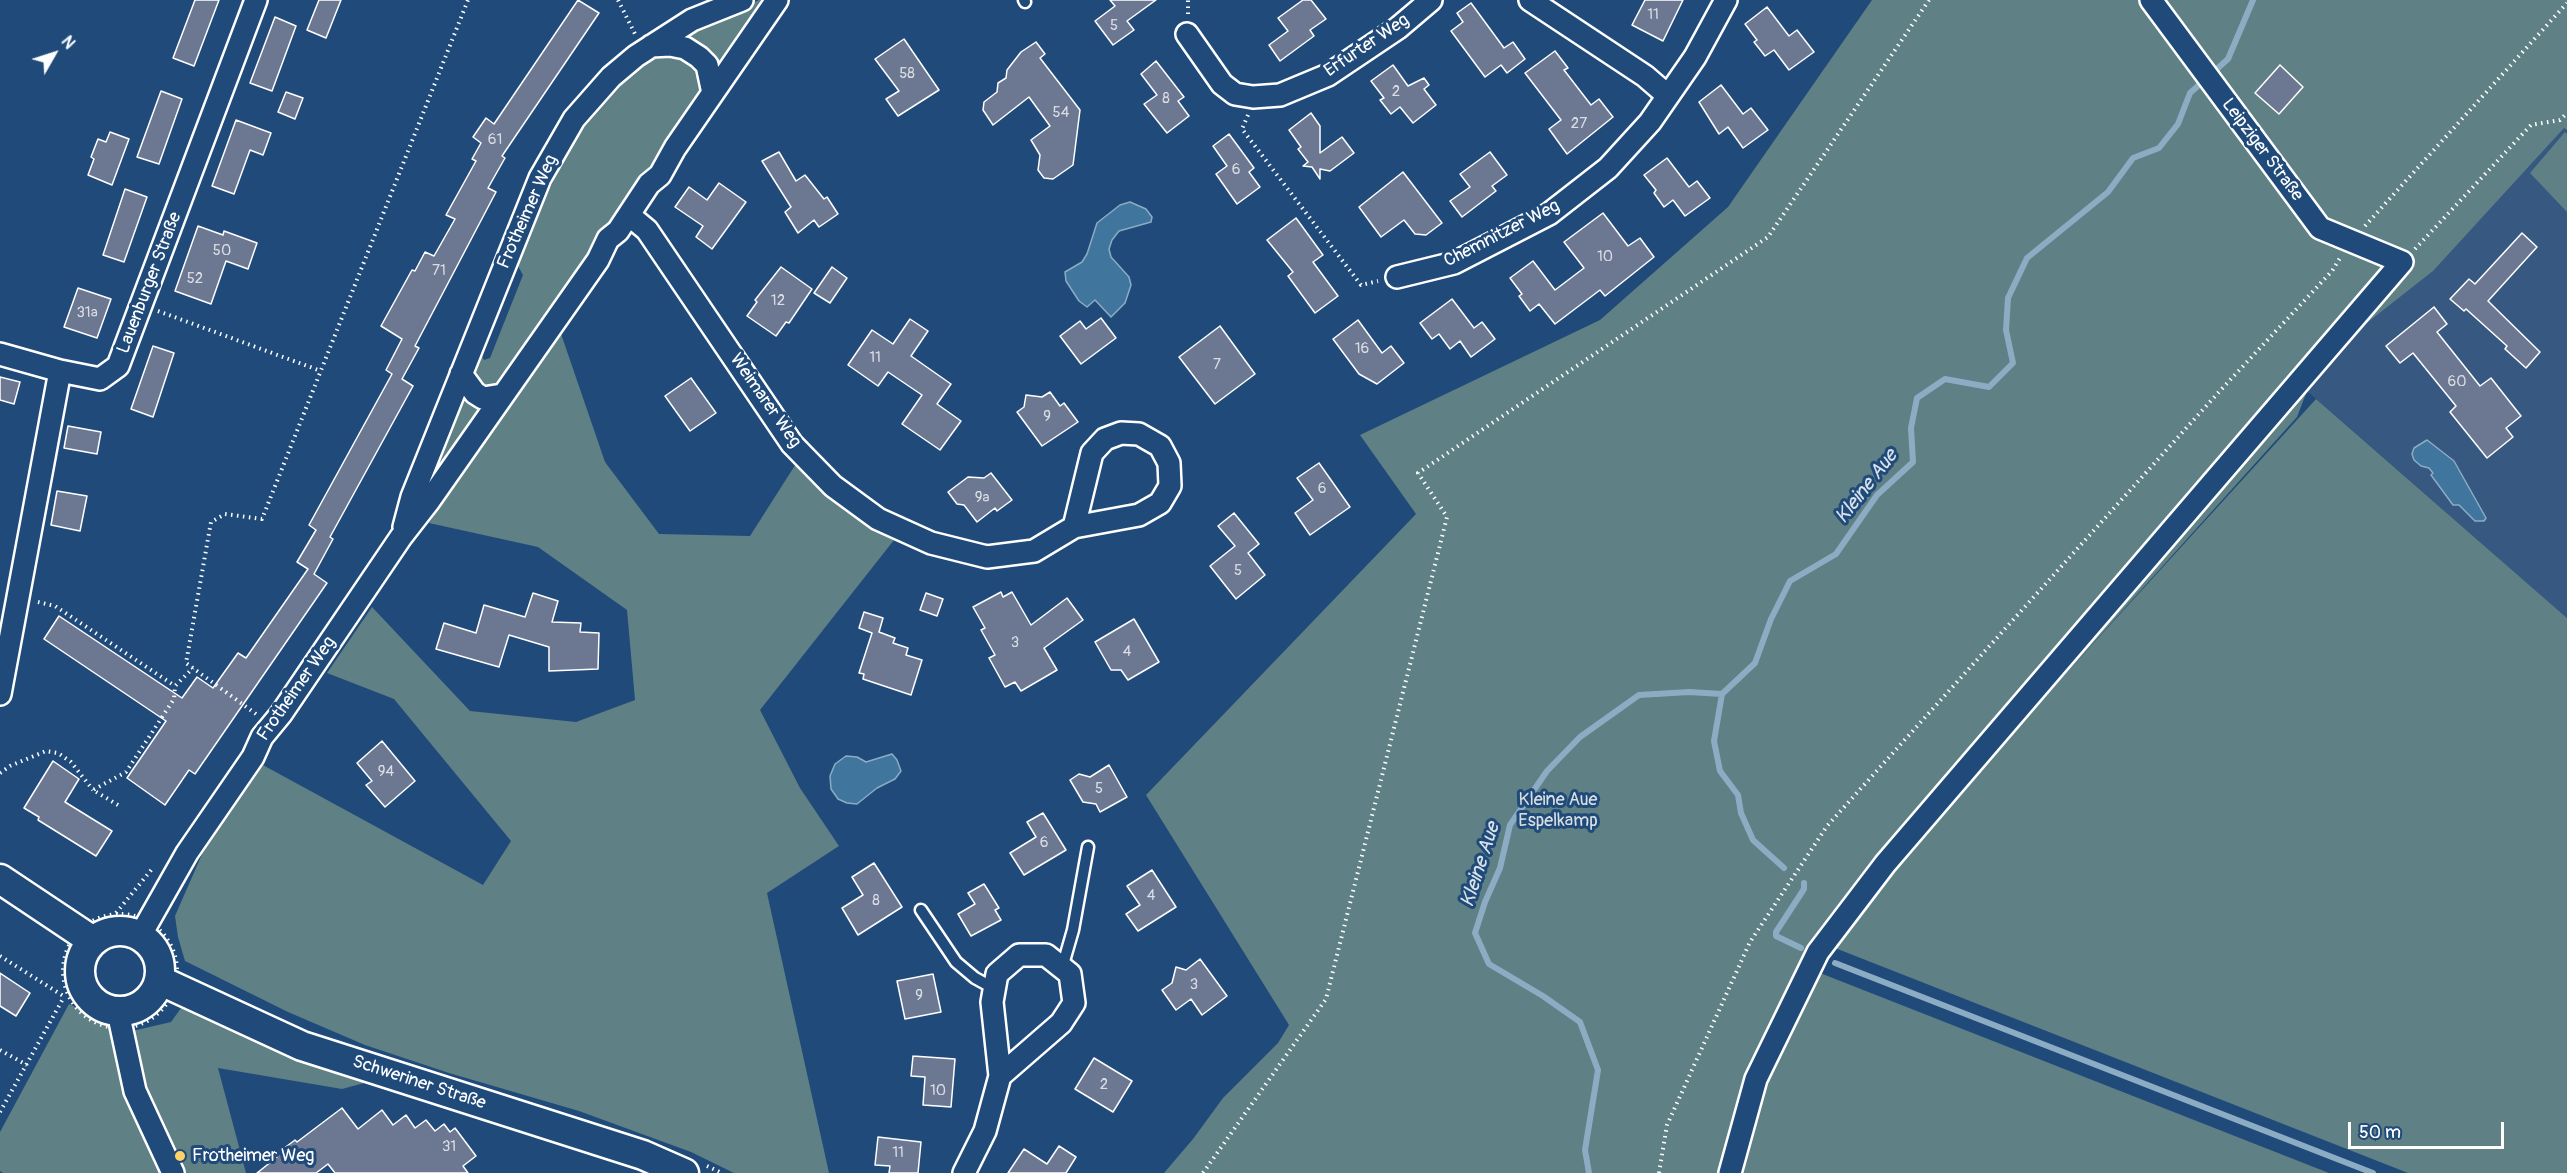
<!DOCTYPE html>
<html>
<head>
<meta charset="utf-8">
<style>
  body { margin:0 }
  #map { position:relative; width:2567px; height:1173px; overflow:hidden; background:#1f4a7a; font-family:Pangolin,sans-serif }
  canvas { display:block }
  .north { position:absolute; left:24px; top:24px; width:60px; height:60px; -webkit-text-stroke:4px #1f4a7a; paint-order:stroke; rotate:51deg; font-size:16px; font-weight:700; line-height:24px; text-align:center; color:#fff }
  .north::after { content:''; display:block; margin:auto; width:21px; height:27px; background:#fff; clip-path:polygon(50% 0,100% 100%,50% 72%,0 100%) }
  .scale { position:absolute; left:2348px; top:1122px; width:156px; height:27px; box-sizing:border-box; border:3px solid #fff; border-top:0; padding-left:8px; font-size:18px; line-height:21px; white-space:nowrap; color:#fff; -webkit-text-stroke:4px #1f4a7a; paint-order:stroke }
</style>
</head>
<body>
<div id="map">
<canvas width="2567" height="1173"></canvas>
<div class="north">N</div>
<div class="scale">50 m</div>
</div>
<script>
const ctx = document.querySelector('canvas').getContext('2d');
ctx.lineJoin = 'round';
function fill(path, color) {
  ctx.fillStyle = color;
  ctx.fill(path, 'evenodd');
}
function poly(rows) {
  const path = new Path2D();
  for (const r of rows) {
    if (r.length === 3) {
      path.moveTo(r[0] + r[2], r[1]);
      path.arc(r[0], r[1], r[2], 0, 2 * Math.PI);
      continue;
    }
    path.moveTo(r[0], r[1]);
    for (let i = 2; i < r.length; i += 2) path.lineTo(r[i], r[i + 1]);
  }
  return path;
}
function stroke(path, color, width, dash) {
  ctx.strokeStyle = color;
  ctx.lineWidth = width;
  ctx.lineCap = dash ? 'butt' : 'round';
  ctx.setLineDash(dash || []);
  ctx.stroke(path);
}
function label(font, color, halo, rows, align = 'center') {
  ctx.font = font + ' Pangolin,sans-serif';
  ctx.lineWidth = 6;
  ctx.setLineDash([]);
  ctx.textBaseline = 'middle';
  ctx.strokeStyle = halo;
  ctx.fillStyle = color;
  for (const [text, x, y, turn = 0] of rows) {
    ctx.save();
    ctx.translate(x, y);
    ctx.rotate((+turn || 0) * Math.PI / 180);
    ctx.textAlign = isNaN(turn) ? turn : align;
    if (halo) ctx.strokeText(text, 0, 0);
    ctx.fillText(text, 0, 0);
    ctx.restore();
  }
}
fill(poly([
  [2564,127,2567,130,2567,618,2307,391,2367,322]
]), '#365881');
fill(poly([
  [759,0,764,0,713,72,673,39],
  [1872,0,2567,0,2567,130,2564,128,2433,271,2368,322,2307,391,2297,417,2060,680,2316,399,2567,618,2567,1173,2408,1173,1835,948,1820,973,2329,1173,1164,1173,1193,1139,1223,1098,1278,1043,1289,1025,1146,795,1416,514,1360,435,1600,320,1728,207],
  [653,52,678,53,698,63,704,90,492,390,483,387,472,369,478,348,484,360,490,358,523,275,513,257,533,207,542,204,568,151,585,122,601,102],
  [2565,132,2567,134,2567,212,2530,173],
  [559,328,605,462,659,534,750,536,799,459,830,489,894,540,760,710,800,788,839,846,767,893,829,1173,734,1173,691,1152,579,1111,449,1073,365,1045,288,1012,185,961,178,937,175,916,210,836,261,764,483,885,511,841,394,699,327,673,372,607,470,711,576,722,635,700,627,610,538,547,429,523],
  [460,388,488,403,426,486],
  [69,1004,128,1032,171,1022,184,1004,297,1056,368,1082,342,1089,218,1068,246,1173,3,1173,0,1171,0,1132]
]), '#5f8084');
const water = poly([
  [1130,202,1146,209,1152,217,1151,222,1119,231,1112,240,1109,249,1111,257,1129,277,1131,285,1125,303,1111,317,1095,300,1087,307,1079,301,1066,281,1065,272,1082,262,1087,254,1097,223,1120,205,1130,202],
  [2427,440,2454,461,2486,518,2484,521,2475,521,2459,505,2453,505,2431,475,2433,473,2429,468,2421,466,2414,460,2412,454,2414,448,2427,440],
  [892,754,897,760,901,771,895,779,877,788,857,804,847,803,838,799,831,789,830,776,835,764,846,756,857,757,866,762,892,754]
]);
fill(water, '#40759d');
stroke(water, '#8cacc4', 1.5);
stroke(poly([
  [1722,694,1714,741,1720,771,1738,795,1741,813,1753,840,1784,868],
  [1801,948,1776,936,1776,932,1804,889,1804,883],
  [1835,963,2373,1173],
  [1589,1173,1585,1150,1598,1070,1580,1022,1543,996,1489,964,1475,933,1485,902,1500,868,1510,825,1547,771,1580,737,1639,695,1689,692,1722,694,1755,663,1771,619,1790,581,1836,554,1877,495,1913,462,1911,428,1917,398,1945,379,1989,387,2013,363,2006,330,2008,298,2027,258,2108,192,2133,158,2159,148,2178,124,2190,93,2228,59,2253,0]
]), '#8cacc4', 6);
const building = poly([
  [195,0,219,0,194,66,173,58,195,0],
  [319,0,341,0,326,38,307,30,319,0],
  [578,0,599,13,502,156,505,158,488,188,496,192,415,346,419,348,402,379,413,386,330,537,333,539,314,574,327,583,195,774,189,770,165,805,127,778,166,721,44,639,59,616,182,698,197,677,213,688,238,653,246,658,308,569,297,562,316,530,309,525,392,374,386,370,402,339,381,326,412,270,415,271,425,252,434,256,455,219,446,215,476,161,472,159,481,143,473,137,486,118,494,124,578,0],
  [1110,0,1156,0,1127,21,1134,30,1113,45,1095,21,1115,6,1110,0],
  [1303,0,1311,0,1326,19,1310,30,1314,36,1280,61,1269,45,1288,31,1278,18,1303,0],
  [1645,0,1683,0,1663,41,1632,25,1645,0],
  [1471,3,1504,48,1513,42,1525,59,1507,73,1501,65,1485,77,1451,31,1463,22,1457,13,1471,3],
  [1767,7,1789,36,1797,30,1814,52,1789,70,1774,50,1765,56,1754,42,1757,40,1745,24,1767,7],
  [275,17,296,26,272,91,250,83,275,17],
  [904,39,939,90,898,116,886,99,899,91,875,59,904,39],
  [1036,42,1045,54,1040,58,1080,110,1073,165,1053,179,1044,178,1038,170,1040,155,1031,140,1050,126,1029,97,993,125,983,110,984,102,997,92,998,83,1006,78,1007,70,1021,52,1036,42],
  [1555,51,1568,68,1564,70,1591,105,1599,99,1613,117,1567,154,1549,129,1561,120,1525,73,1555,51],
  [1156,61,1184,97,1178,101,1189,116,1167,133,1144,104,1157,95,1141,74,1156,61],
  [1393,65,1408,86,1424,78,1429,85,1424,89,1436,105,1413,123,1400,107,1391,114,1380,100,1384,98,1371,81,1393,65],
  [2280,65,2303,87,2279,114,2255,93,2280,65],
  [1721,85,1743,114,1751,108,1768,130,1743,148,1728,127,1719,134,1699,102,1721,85],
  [161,91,182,99,159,164,137,157,161,91],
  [286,92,303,98,295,119,278,112,286,92],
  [1311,113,1320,126,1320,153,1342,137,1354,153,1330,171,1320,169,1320,179,1312,167,1303,166,1308,162,1298,149,1301,147,1289,130,1311,113],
  [236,120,271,133,263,155,250,150,234,194,212,186,236,120],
  [110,132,129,139,112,185,88,175,94,159,91,157,98,139,106,142,110,132],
  [1229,134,1254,168,1249,172,1260,187,1237,204,1216,174,1227,166,1213,146,1229,134],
  [779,152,796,181,805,175,824,199,827,197,838,214,819,227,814,220,798,233,785,212,791,207,762,161,779,152],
  [1490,152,1507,175,1492,186,1496,191,1462,217,1450,201,1470,187,1460,174,1490,152],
  [1667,158,1689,187,1697,181,1710,198,1685,216,1673,200,1664,207,1654,193,1656,190,1644,175,1667,158],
  [1403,172,1442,223,1426,235,1415,234,1404,220,1381,237,1359,207,1403,172],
  [719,183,746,202,712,249,696,237,703,226,675,207,689,187,707,200,719,183],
  [125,189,147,197,124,262,103,255,125,189],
  [1603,213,1628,246,1640,238,1654,257,1605,296,1600,290,1555,324,1539,304,1530,311,1519,296,1522,294,1510,278,1533,261,1555,290,1584,268,1564,242,1603,213],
  [1296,218,1323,255,1313,262,1338,296,1315,313,1288,276,1293,272,1267,240,1296,218],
  [198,226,223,235,224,231,257,243,248,269,226,261,211,304,175,291,198,226],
  [2522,233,2537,247,2488,301,2540,352,2526,368,2505,349,2507,346,2466,309,2464,311,2450,299,2469,279,2475,284,2522,233],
  [781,267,812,289,789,323,786,322,776,336,747,316,757,302,755,300,781,267],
  [832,267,847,278,830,303,814,293,832,267],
  [78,288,111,299,97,338,64,327,78,288],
  [1452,299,1474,328,1482,322,1495,339,1471,357,1460,341,1450,349,1439,334,1432,339,1420,323,1452,299],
  [2434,307,2447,324,2437,332,2480,386,2491,378,2521,416,2506,428,2513,437,2487,458,2450,412,2456,406,2413,353,2400,363,2386,346,2434,307],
  [1101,318,1116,338,1081,364,1060,336,1080,321,1086,329,1101,318],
  [910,319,928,331,911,356,951,384,937,404,961,421,940,450,902,424,922,395,888,372,878,386,848,365,872,330,893,344,910,319],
  [1358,320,1382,353,1391,346,1404,363,1377,384,1359,374,1333,339,1358,320],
  [1220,326,1255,374,1215,404,1179,357,1220,326],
  [153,346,174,353,153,417,131,409,153,346],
  [0,377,20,382,14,404,0,400,0,377],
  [691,378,716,413,690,431,665,396,691,378],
  [1050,392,1060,406,1064,403,1078,422,1042,446,1017,412,1024,407,1026,395,1042,397,1050,392],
  [68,426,101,432,97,454,64,448,68,426],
  [1319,463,1350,507,1310,535,1295,513,1313,500,1297,478,1319,463],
  [991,473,1012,500,997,511,995,508,977,522,964,505,957,504,948,492,968,477,984,478,991,473],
  [57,491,87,496,80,531,51,525,57,491],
  [1234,513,1259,544,1248,553,1265,575,1236,599,1210,566,1235,546,1218,526,1234,513],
  [1001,592,1003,597,1012,592,1031,625,1067,598,1083,620,1044,648,1057,670,1021,691,1015,682,1005,687,989,658,995,655,981,630,985,628,973,607,1001,592],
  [533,593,558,601,552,622,581,623,580,632,599,633,598,669,549,671,549,647,509,635,499,667,436,649,444,623,476,633,484,605,525,617,533,593],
  [926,593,943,599,937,616,920,610,926,593],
  [864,612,883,618,879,632,895,638,893,643,908,648,906,655,922,660,911,695,863,679,864,674,859,673,872,633,859,628,864,612],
  [1134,619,1159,662,1128,680,1121,670,1111,670,1095,642,1134,619],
  [382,741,415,781,385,807,366,785,372,781,357,763,382,741],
  [53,761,79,779,65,802,112,831,96,856,38,820,39,817,24,808,53,761],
  [1109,765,1127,797,1100,812,1096,804,1083,802,1070,780,1079,774,1090,777,1109,765],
  [1043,813,1066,850,1024,875,1010,853,1036,837,1027,822,1043,813],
  [874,863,902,907,858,935,842,908,863,895,852,877,874,863],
  [1152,870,1176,907,1138,931,1126,914,1140,905,1127,886,1152,870],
  [984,884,999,908,995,910,1001,920,971,936,958,914,975,904,968,893,984,884],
  [1200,959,1227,996,1202,1015,1191,999,1176,1010,1162,990,1172,983,1176,967,1186,970,1200,959],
  [0,973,30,993,16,1016,0,1006,0,973],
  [933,974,941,1012,905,1019,897,981,933,974],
  [913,1056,955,1059,951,1107,923,1105,925,1077,911,1076,913,1056],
  [1094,1058,1132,1081,1113,1112,1075,1089,1094,1058],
  [342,1108,358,1129,382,1110,393,1125,406,1115,415,1128,426,1120,435,1131,444,1124,450,1132,455,1128,476,1156,463,1166,468,1173,335,1173,328,1164,316,1173,257,1173,277,1157,275,1155,295,1140,297,1142,342,1108],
  [878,1137,921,1142,918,1173,889,1173,890,1166,875,1165,878,1137],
  [1059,1146,1076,1157,1066,1173,1008,1173,1024,1149,1047,1164,1059,1146]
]);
fill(building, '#6c7792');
stroke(building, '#fff', 1.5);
const lane = poly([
  [1024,0,1025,2],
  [921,910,956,962,975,978,995,989],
  [1062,968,1073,930,1088,847]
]);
const street = poly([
  [1530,0,1645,76,1667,95],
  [1187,34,1222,84,1235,94,1253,97,1280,95,1328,75,1398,28,1431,0],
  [651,46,670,45,685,48,699,57,707,65,713,93],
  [629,215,647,230,792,444,833,486,878,519,931,543,987,557,1034,551,1074,527,1139,515,1160,503,1170,486,1169,463,1160,446,1139,434,1121,433,1105,439,1092,453,1074,527],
  [1397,277,1454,263,1549,214,1608,168,1650,122,1695,57,1726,0],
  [0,354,60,371],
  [461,374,475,393,483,398,502,395],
  [404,527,412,497,540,178,574,119,611,77,636,56,692,20,742,0],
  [0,694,60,371,100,379,118,366,256,0],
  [140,936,187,853,253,757,262,737,281,714,401,537,429,501,598,260,608,239,618,231,649,184,660,175,675,148,777,0],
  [118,1012,135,1091,173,1173],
  [964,1173,985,1131,1000,1076,992,1002,997,974,1019,955,1046,955,1070,974,1074,1003,1061,1023,1000,1076],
  [1730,1173,1756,1079,1818,952,1885,864,2402,262,2320,228,2151,0]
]);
const secondary = poly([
  [0,879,93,941],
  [120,971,40],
  [159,980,302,1046,643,1155,684,1173]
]);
stroke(lane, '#fff', 15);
stroke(street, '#fff', 26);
stroke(secondary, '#fff', 33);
stroke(poly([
  [618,0,635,34],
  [1188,14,1188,0],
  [1248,115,1242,129,1361,285,1378,281],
  [2365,226,2567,3],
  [2415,249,2531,125,2560,120,2567,113],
  [158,311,321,371],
  [38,602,55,606,175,686],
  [256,714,186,663,211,522,225,514,262,519,468,0],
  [0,773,10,766,46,751,58,753,71,762,93,790],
  [118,805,93,790,126,772,174,699,175,686,193,668],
  [116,913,152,869],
  [120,971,57],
  [0,956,65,997],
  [0,1050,27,1065],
  [0,1112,64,997],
  [707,1166,722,1173],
  [1203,1173,1326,999,1447,517,1418,473,1768,237,1929,0],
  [1659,1173,1667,1125,1750,942,1827,826,2217,394,2332,271,2340,258]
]), '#fff', 4, [1.5, 4.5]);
stroke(lane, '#1f4a7a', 10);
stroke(street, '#1f4a7a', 21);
stroke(secondary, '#1f4a7a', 28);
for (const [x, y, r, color] of [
  [180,1156,6,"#ffd166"]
]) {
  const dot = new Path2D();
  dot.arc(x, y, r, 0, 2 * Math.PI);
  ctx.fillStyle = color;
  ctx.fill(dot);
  stroke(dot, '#1f4a7a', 2);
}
label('15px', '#dadde4', null, [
  ["11",1653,15],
  ["5",1114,26],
  ["58",907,74],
  ["2",1396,92],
  ["8",1166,99],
  ["54",1061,113],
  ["27",1579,124],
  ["61",495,140],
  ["6",1236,170],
  ["50",222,251],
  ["10",1605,257],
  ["71",439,271],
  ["52",195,279],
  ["12",778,301],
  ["31a",87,313],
  ["16",1362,349],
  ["11",875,358],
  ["7",1217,365],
  ["60",2457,382],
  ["9",1047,417],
  ["6",1322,489],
  ["9a",982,498],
  ["5",1238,571],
  ["3",1015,643],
  ["4",1127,652],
  ["94",386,772],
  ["5",1099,789],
  ["6",1044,843],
  ["4",1151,896],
  ["8",876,901],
  ["3",1194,985],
  ["9",919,996],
  ["2",1104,1085],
  ["10",938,1091],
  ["31",449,1147],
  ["11",898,1153]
]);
label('18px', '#fff', '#1f4a7a', [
  ["Erfurter Weg",1367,46,-34],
  ["Leipziger Straße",2262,150,53],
  ["Frotheimer Weg",528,212,-66],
  ["Chemnitzer Weg",1502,234,-27],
  ["Lauenburger Straße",150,283,-69],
  ["Weimarer Weg",765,401,55],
  ["Frotheimer Weg",297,689,-55],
  ["Schweriner Straße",419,1083,18]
]);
label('18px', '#d7dfe0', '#1f4a7a', [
  ["Kleine Aue",1558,800],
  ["Espelkamp",1558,821]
]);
label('18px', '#fff', '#1f4a7a', [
  ["Frotheimer Weg",192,1156]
], 'left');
label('italic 20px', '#d9e3eb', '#1f4a7a', [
  ["Kleine Aue",1867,487,-52],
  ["Kleine Aue",1481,865,-72]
]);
</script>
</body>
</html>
